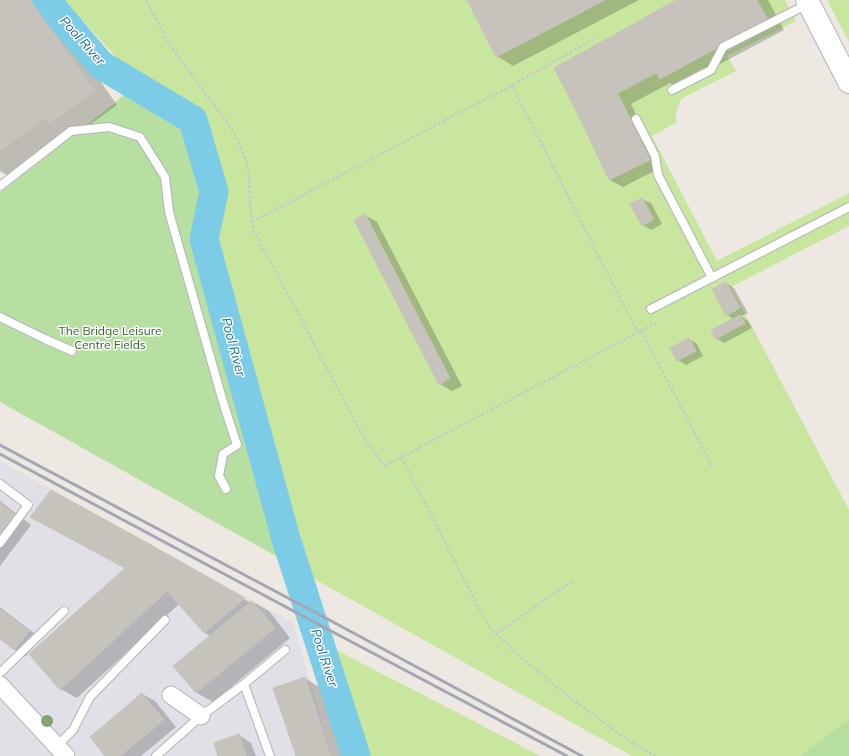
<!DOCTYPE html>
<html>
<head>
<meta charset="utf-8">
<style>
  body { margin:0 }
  canvas { display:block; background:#ede8e1 }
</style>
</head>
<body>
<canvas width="849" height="756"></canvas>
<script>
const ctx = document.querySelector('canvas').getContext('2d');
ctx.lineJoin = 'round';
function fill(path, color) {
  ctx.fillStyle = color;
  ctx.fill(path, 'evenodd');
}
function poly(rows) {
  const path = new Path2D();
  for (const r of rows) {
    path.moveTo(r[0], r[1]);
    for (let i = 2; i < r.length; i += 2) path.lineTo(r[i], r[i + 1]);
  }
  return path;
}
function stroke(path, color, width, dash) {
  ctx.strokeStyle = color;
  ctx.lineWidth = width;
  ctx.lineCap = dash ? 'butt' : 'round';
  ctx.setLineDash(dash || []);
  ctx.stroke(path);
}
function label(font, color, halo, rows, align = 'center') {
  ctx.font = font + ' Mulish,sans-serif';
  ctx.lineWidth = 3;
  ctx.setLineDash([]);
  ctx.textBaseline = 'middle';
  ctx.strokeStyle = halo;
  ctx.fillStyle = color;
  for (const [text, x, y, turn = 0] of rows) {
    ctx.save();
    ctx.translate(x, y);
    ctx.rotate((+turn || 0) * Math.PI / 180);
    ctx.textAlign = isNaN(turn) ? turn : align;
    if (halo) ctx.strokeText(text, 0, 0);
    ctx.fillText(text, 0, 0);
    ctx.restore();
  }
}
fill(poly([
  [0,461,293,623,332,756,0,756]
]), '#e2e0e7');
fill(poly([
  [126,93,184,124,207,190,197,236,285,561,0,402,0,192,110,107],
  [849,699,849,756,777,756]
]), '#b8dfa2');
fill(poly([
  [64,0,785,0,796,21,727,56,736,71,681,99,675,117,677,122,652,136,717,261,849,193,849,226,731,287,849,510,849,719,800,756,632,756,309,576,206,251,206,227,218,188,219,178,218,160,208,133,202,123,185,104,163,87,127,69],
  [827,0,849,0,849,42],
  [332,648,470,719,540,756,366,756,352,717]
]), '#c9e69f');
fill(poly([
  [0,0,43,0,117,105,74,136,67,132,7,175,0,171],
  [468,0,639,0,513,66,497,56],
  [678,0,768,0,784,30,677,87,670,83,631,104,662,167,623,187,610,180,555,68],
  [642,199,651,203,662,224,651,230,643,225,632,205],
  [365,215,377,222,462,386,452,391,440,384],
  [726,283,734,288,748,313,741,316,748,321,752,328,724,343,716,338,734,319,727,315],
  [689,339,697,344,703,356,686,365,678,360,672,348],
  [51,491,251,603,253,602,269,611,290,638,213,702,197,693,175,666,211,636,205,633,179,604,77,698,61,689,126,568,48,526],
  [0,501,31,525,0,566],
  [0,607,40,638,26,656,14,649,0,638],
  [305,678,321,688,344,756,297,756],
  [142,694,155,701,176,727,141,756,107,756],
  [239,735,251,743,256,756,219,756]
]), '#0003');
stroke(poly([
  [46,0,101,65,193,120,214,192,204,239,286,539,356,756]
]), '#7ccce7', 29);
const building = poly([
  [0,0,30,0,95,91,50,123,46,118,0,150,0,0],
  [467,0,605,0,496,57,467,0],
  [676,0,757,0,768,20,660,79,630,26,676,0],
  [630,26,656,73,578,114,554,68,630,26],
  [618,94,650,160,609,180,578,114,618,94],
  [642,198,654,219,642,226,630,204,642,198],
  [365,214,450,378,439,385,354,220,365,214],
  [726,282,740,308,726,316,712,289,726,282],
  [740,315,745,323,716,339,711,330,740,315],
  [689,338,696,351,677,361,670,348,689,338],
  [51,490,151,545,125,568,30,517,51,490],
  [0,503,16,515,0,536,0,503],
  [151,545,245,598,204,633,167,591,60,690,29,654,151,545],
  [252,601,275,628,196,693,173,666,252,601],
  [0,609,29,631,14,650,0,639,0,609],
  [305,677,331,756,296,756,273,688,305,677],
  [142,693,164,720,120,756,105,756,90,737,142,693],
  [239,734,246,756,218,756,214,743,239,734]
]);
fill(building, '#c6c2bc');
stroke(building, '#c9c3ba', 1);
const lane = poly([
  [672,90,711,70,723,47,808,4],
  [636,119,655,156,658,175,712,278],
  [0,186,71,131,109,127,140,137,165,177,169,212,223,402,237,445,223,454,219,476,226,489],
  [651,309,849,207],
  [0,317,45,339,72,351],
  [0,484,28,505,0,543],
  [0,673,64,611],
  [244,684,270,756],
  [57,746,73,730,90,697,165,620],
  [156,756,201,716,244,684,285,650]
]);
const street = poly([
  [0,685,66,756],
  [171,695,201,716]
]);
const secondary = poly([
  [807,0,849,82]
]);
stroke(lane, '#b1b3bc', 10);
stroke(street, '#b1b3bc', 19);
stroke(secondary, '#b1b3bc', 24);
stroke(poly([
  [146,0,170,45,229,125,237,139,247,163,249,175,250,209,254,231,364,438,384,466,658,322],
  [512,86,638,333],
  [252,222,512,85,596,38],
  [641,331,712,466],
  [401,457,487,623,491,629,524,660,572,699,628,740,655,756],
  [496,634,539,604,574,580]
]), '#c8c8c8', 2.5, [3, 2]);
stroke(lane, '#fff', 8);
stroke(street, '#fff', 17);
stroke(secondary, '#fff', 22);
stroke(poly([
  [0,445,320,615,582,756],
  [0,454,299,614,567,756]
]), '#a4a6b6', 3);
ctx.fillStyle = '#85a177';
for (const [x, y] of [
  [47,721]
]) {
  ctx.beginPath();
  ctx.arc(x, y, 6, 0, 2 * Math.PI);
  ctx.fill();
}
label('12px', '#306721', '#fff', [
  ["The Bridge Leisure",110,331],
  ["Centre Fields",110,345]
]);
label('italic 13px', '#186d97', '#fff', [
  ["Pool River",82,41,48],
  ["Pool River",233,347,75],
  ["Pool River",324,658,72]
]);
</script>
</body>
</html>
